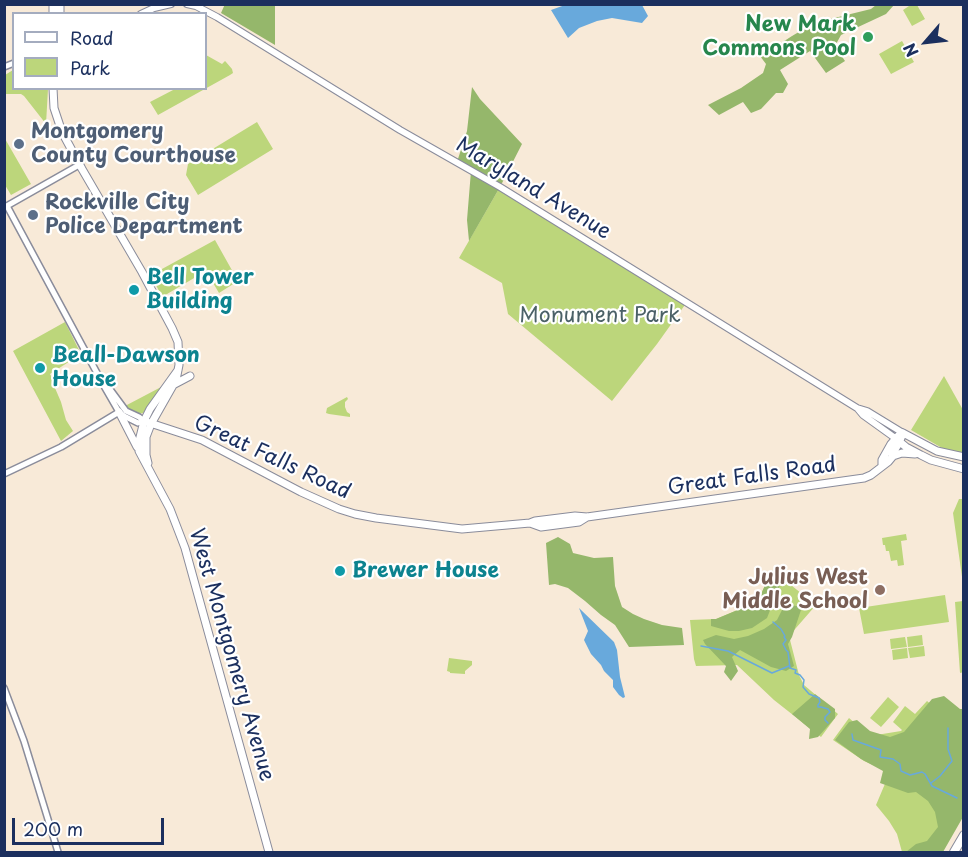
<!DOCTYPE html>
<html>
<head>
<meta charset="utf-8">
<style>
  body { margin:0 }
  #map { position:relative; width:968px; height:857px; overflow:hidden; background:#f8ead8; font-family:"Playpen Sans",sans-serif }
  canvas { display:block }
  .frame { position:absolute; inset:0; border:6px solid #1b2f5e; pointer-events:none }
  .legend { position:absolute; left:12px; top:12px; width:195px; height:78px; box-sizing:border-box; background:#fff; border:2px solid #a4acbf; margin:0; padding:8px 10px; list-style:none; font-size:18px; color:#1b2f5e }
  .legend li { display:flex; align-items:center; gap:12px; height:30px }
  .legend b { width:30px; border:2px solid #a4acbf }
  .north { position:absolute; left:896px; top:12px; width:60px; height:60px; -webkit-text-stroke:4px #fff; paint-order:stroke; rotate:242deg; font-size:16px; font-weight:700; line-height:24px; text-align:center; color:#1b2f5e }
  .north::after { content:''; display:block; margin:auto; width:21px; height:27px; background:#1b2f5e; clip-path:polygon(50% 0,100% 100%,50% 72%,0 100%) }
  .scale { position:absolute; left:12px; top:818px; width:152px; height:27px; box-sizing:border-box; border:3px solid #1b2f5e; border-top:0; padding-left:8px; font-size:18px; line-height:21px; white-space:nowrap; color:#1b2f5e; -webkit-text-stroke:4px #fff; paint-order:stroke }
</style>
</head>
<body>
<div id="map">
<canvas width="968" height="857"></canvas>
<div class="frame"></div>
<ul class="legend">
<li><b style="height:8px;background:#fff"></b>Road</li>
<li><b style="height:16px;background:#bcd67b"></b>Park</li>
</ul>
<div class="north">N</div>
<div class="scale">200 m</div>
</div>
<script>
const ctx = document.querySelector('canvas').getContext('2d');
ctx.lineJoin = 'round';
function fill(path, color) {
  ctx.fillStyle = color;
  ctx.fill(path, 'evenodd');
}
function poly(rows) {
  const path = new Path2D();
  for (const r of rows) {
    path.moveTo(r[0], r[1]);
    for (let i = 2; i < r.length; i += 2) path.lineTo(r[i], r[i + 1]);
  }
  return path;
}
function stroke(path, color, width, dash) {
  ctx.strokeStyle = color;
  ctx.lineWidth = width;
  ctx.lineCap = dash ? 'butt' : 'round';
  ctx.setLineDash(dash || []);
  ctx.stroke(path);
}
function label(font, color, halo, rows, align = 'center') {
  ctx.font = font + ' "Playpen Sans",sans-serif';
  ctx.lineWidth = 4.5;
  ctx.setLineDash([]);
  ctx.textBaseline = 'middle';
  ctx.strokeStyle = halo;
  ctx.fillStyle = color;
  for (const [text, x, y, turn = 0] of rows) {
    ctx.save();
    ctx.translate(x, y);
    ctx.rotate((+turn || 0) * Math.PI / 180);
    ctx.textAlign = isNaN(turn) ? turn : align;
    if (halo) ctx.strokeText(text, 0, 0);
    ctx.fillText(text, 0, 0);
    ctx.restore();
  }
}
fill(poly([
  [912,4,917,5,925,19,912,26,903,10],
  [902,41,914,62,891,74,879,54],
  [206,55,222,64,225,61,226,62,232,69,233,73,230,75,158,115,150,102,175,89,206,88],
  [13,70,14,88,48,89,46,124,24,96,21,94,5,94,5,75],
  [257,122,273,149,198,195,186,175,188,164],
  [4,137,31,184,11,195,5,185],
  [500,187,687,302,657,344,612,401,508,314,502,283,459,258],
  [215,240,238,281,219,293,206,271,162,297,151,275],
  [65,322,81,354,50,374,57,387,55,388,61,402,66,420,73,431,61,441,13,351],
  [944,376,963,410,963,453,954,455,911,430],
  [163,386,143,413,138,414,125,406],
  [347,397,348,399,345,402,345,407,347,412,350,414,350,417,329,414,326,413,327,408],
  [959,499,963,499,963,584,953,513],
  [906,534,907,540,901,541,904,565,898,566,897,560,891,561,889,551,886,551,885,545,883,545,882,538],
  [772,570,816,605,789,636,799,675,804,685,838,714,821,737,774,700,737,665,696,666,694,659,690,620,716,619,740,609,762,592],
  [945,595,949,622,864,634,859,608],
  [963,601,964,672,960,673,955,602],
  [922,635,923,645,908,647,907,637],
  [905,637,907,647,891,649,890,639],
  [924,646,925,656,910,658,908,648],
  [907,648,908,658,893,660,892,650],
  [449,658,472,661,472,665,465,671,465,674,450,673,450,672,447,671],
  [888,697,899,707,881,727,870,718],
  [927,701,961,729,963,790,928,852,902,852,897,834,889,821,876,805,890,772,864,761,833,740,849,718,870,736,901,731,902,730,893,722,905,706,915,714]
]), '#bcd67b');
fill(poly([
  [225,4,275,5,275,45,221,13],
  [876,5,894,5,886,14,841,35,835,46,845,61,826,73,810,51,780,70,788,84,783,93,776,93,761,109,751,113,743,102,719,115,708,105,741,88,763,73,766,64,757,52,758,45,772,49,792,36,814,23,871,9],
  [472,87,480,99,522,144,500,187,469,241,467,220,471,171,457,162,467,131],
  [558,537,570,544,573,553,594,558,613,557,615,586,622,607,633,614,644,619,662,625,682,628,684,645,629,647,615,625,601,615,585,601,568,588,555,584,549,585,546,543],
  [772,570,782,580,767,618,752,628,739,631,729,631,711,626,711,619,716,619,740,609,762,592],
  [785,604,802,607,792,637,788,644,794,666,786,671,771,667,740,650,732,657,738,671,731,681,724,672,726,666,705,644,703,640,716,635,734,639,748,636,764,629,777,620],
  [815,694,835,709,835,718,818,737,809,739,810,729,792,714],
  [944,696,960,709,963,709,963,817,943,852,906,852,916,844,927,841,938,827,935,812,928,801,916,792,908,793,880,783,883,771,861,759,835,740,849,722,857,720,870,731,890,737,904,732,932,699]
]), '#95b76b');
fill(poly([
  [565,5,642,5,648,16,642,23,612,18,597,21,579,28,568,38,551,10],
  [579,608,614,642,617,650,620,677,625,697,623,698,619,695,613,687,613,680,604,671,601,665,591,654,584,640,588,631]
]), '#68a9dc');
stroke(poly([
  [773,622,781,629,785,636,784,637,786,640,783,644,786,650,788,652,790,668,796,670,795,673,800,675,804,680,803,687,809,694,819,698,820,702,818,705,818,707,821,707,828,709,830,712,825,717,825,720,828,723],
  [701,646,728,651,772,673,789,666],
  [852,734,853,740,881,750,880,757,893,759,900,764,901,771,910,775,922,772,925,774,932,786,957,798],
  [931,783,940,776,952,761,948,749,948,728]
]), '#68a9dc', 1.5);
const tertiary = poly([
  [4,67,14,63],
  [7,206,104,386,119,412,124,416,138,423,144,421],
  [5,207,79,165],
  [109,388,126,411,139,417,144,421],
  [4,474,61,447,119,412],
  [4,688,24,741,58,852]
]);
const secondary = poly([
  [187,4,196,6,217,17,400,130,500,187,857,408,867,411,903,433],
  [141,14,154,8,171,4],
  [858,409,863,415,895,438]
]);
const primary = poly([
  [53,14,53,4],
  [60,14,60,4],
  [53,88,54,108,62,132,82,169,142,272,172,328,178,342,179,365,176,380,151,424,146,437,146,455,148,463],
  [178,370,150,409,144,421,139,441,139,451,170,509,185,548,269,852],
  [173,385,190,376],
  [119,412,137,447],
  [144,421,202,440,301,492,339,509,355,514,376,518,462,529,530,523,535,521,575,516,587,517,864,478,871,475,888,462,893,456,892,454,899,443,903,433],
  [903,433,937,451,964,457],
  [895,438,906,447,921,455,931,460,964,469],
  [893,456,902,453,915,454],
  [882,466,882,460,891,444,898,436],
  [530,523,541,527,579,522,587,517]
]);
const motorway = poly([
  [954,852,964,835]
]);
stroke(tertiary, '#8a8c9b', 8);
stroke(secondary, '#8a8c9b', 8);
stroke(primary, '#8a8c9b', 9);
stroke(motorway, '#8a8c9b', 10);
stroke(tertiary, '#fff', 5);
stroke(secondary, '#fff', 6);
stroke(primary, '#fff', 7);
stroke(motorway, '#fff', 8);
for (const [x, y, r, color] of [
  [868,37,6,"#2e9e5b"],
  [19,144,6,"#5c6f8a"],
  [33,215,6,"#5c6f8a"],
  [134,290,6,"#0f9aa8"],
  [40,368,6,"#0f9aa8"],
  [340,571,6,"#0f9aa8"],
  [880,590,6,"#8d6e63"]
]) {
  const dot = new Path2D();
  dot.arc(x, y, r, 0, 2 * Math.PI);
  ctx.fillStyle = color;
  ctx.fill(dot);
  stroke(dot, '#fff', 2);
}
label('bold 21px', '#27864d', '#fff', [
  ["New Mark",856,25],
  ["Commons Pool",856,49]
], 'right');
label('bold 21px', '#4e5e75', '#fff', [
  ["Montgomery",31,132],
  ["County Courthouse",31,156],
  ["Rockville City",45,203],
  ["Police Department",45,227]
], 'left');
label('21px', '#1b2f5e', '#fff', [
  ["Maryland Avenue",533,189,31],
  ["Great Falls Road",272,458,25],
  ["Great Falls Road",752,477,-8],
  ["West Montgomery Avenue",231,655,74]
]);
label('bold 21px', '#0d838f', '#fff', [
  ["Bell Tower",146,278],
  ["Building",146,302],
  ["Beall-Dawson",52,356],
  ["House",52,380],
  ["Brewer House",352,571]
], 'left');
label('21px', '#4b6167', '#fff', [
  ["Monument Park",600,316]
]);
label('bold 21px', '#785e54', '#fff', [
  ["Julius West",868,578],
  ["Middle School",868,602]
], 'right');
</script>
</body>
</html>
